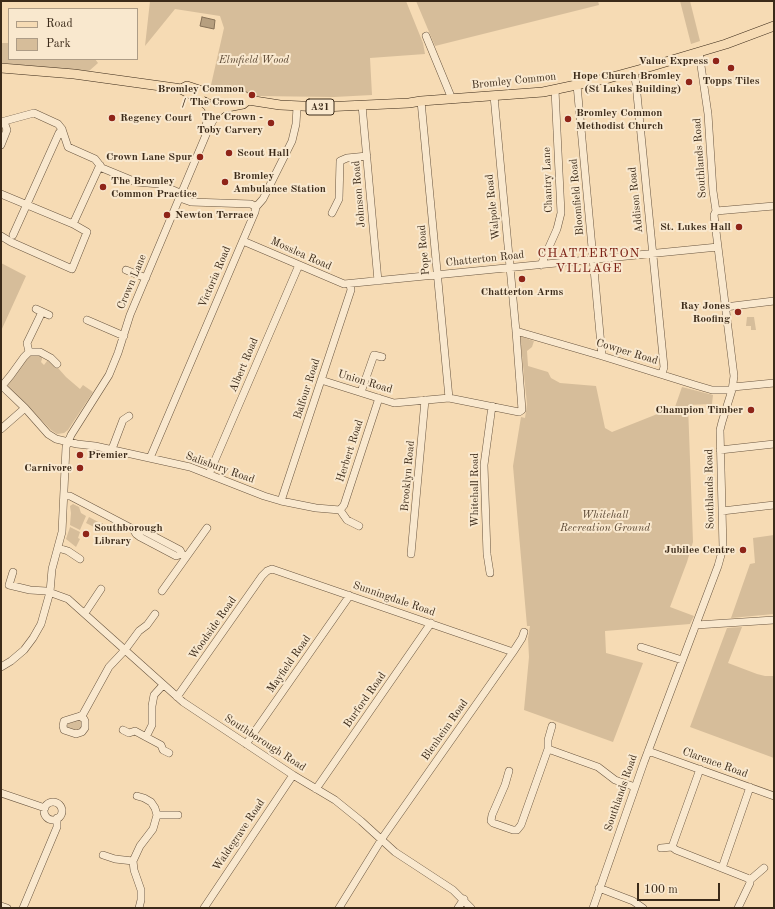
<!DOCTYPE html>
<html>
<head>
<meta charset="utf-8">
<style>
  body { margin:0 }
  #map { position:relative; width:775px; height:909px; overflow:hidden; background:#f6dbb4; font-family:"Old Standard TT",serif }
  canvas { display:block }
  .frame { position:absolute; inset:0; border:2px solid #3b2a19; pointer-events:none }
  .legend { position:absolute; left:8px; top:8px; width:130px; height:52px; box-sizing:border-box; background:#f9e8ce; border:1px solid #ad9c86; margin:0; padding:5px 7px; list-style:none; font-size:12px; color:#3b2a19 }
  .legend li { display:flex; align-items:center; gap:8px; height:20px }
  .legend b { width:20px; border:1px solid #ad9c86 }
  .scale { position:absolute; left:637px; top:883px; width:83px; height:18px; box-sizing:border-box; border:2px solid #3b2a19; border-top:0; padding-left:5px; font-size:12px; line-height:14px; white-space:nowrap; color:#3b2a19; -webkit-text-stroke:3px #f9e8ce; paint-order:stroke }
</style>
</head>
<body>
<div id="map">
<canvas width="775" height="909"></canvas>
<div class="frame"></div>
<ul class="legend">
<li><b style="height:5px;background:#f6dbb4"></b>Road</li>
<li><b style="height:11px;background:#d6bd9a"></b>Park</li>
</ul>
<div class="scale">100 m</div>
</div>
<script>
const ctx = document.querySelector('canvas').getContext('2d');
ctx.lineJoin = 'round';
function fill(path, color) {
  ctx.fillStyle = color;
  ctx.fill(path, 'evenodd');
}
function poly(rows) {
  const path = new Path2D();
  for (const r of rows) {
    if (r.length === 3) {
      path.moveTo(r[0] + r[2], r[1]);
      path.arc(r[0], r[1], r[2], 0, 2 * Math.PI);
      continue;
    }
    path.moveTo(r[0], r[1]);
    for (let i = 2; i < r.length; i += 2) path.lineTo(r[i], r[i + 1]);
  }
  return path;
}
function stroke(path, color, width, dash) {
  ctx.strokeStyle = color;
  ctx.lineWidth = width;
  ctx.lineCap = dash ? 'butt' : 'round';
  ctx.setLineDash(dash || []);
  ctx.stroke(path);
}
function label(font, color, halo, rows, align = 'center') {
  ctx.font = font + ' "Old Standard TT",serif';
  ctx.lineWidth = 4;
  ctx.setLineDash([]);
  ctx.textBaseline = 'middle';
  ctx.strokeStyle = halo;
  ctx.fillStyle = color;
  for (const [text, x, y, turn = 0] of rows) {
    ctx.save();
    ctx.translate(x, y);
    ctx.rotate((+turn || 0) * Math.PI / 180);
    ctx.textAlign = isNaN(turn) ? turn : align;
    if (halo) ctx.strokeText(text, 0, 0);
    ctx.fillText(text, 0, 0);
    ctx.restore();
  }
}
fill(poly([
  [150,1,406,1,423,43,425,54,370,58,372,95,334,97,256,96,211,85,224,28,220,16,175,9,145,46],
  [416,1,598,1,599,5,435,46],
  [680,1,690,1,700,41,691,44],
  [1,43,9,43,9,59,95,59,98,63,89,71,1,63],
  [1,263,26,276,1,331],
  [747,317,754,317,756,330,751,330,751,326,746,326],
  [520,336,534,341,532,347,527,351,528,366,548,372,551,378,560,383,596,386,605,428,612,432,675,407,682,387,713,395,712,404,688,405,693,542,687,562,670,607,694,616,690,624,605,631,606,653,643,663,613,742,524,710,529,657,528,638,530,626,527,626,513,466,521,417,525,418,527,404],
  [30,355,42,355,42,359,41,362,44,365,47,361,51,360,66,377,80,389,83,385,93,392,68,430,64,433,57,434,51,430,7,385],
  [73,504,79,507,81,513,86,516,80,530,70,525,71,513,70,506],
  [89,517,100,523,103,523,99,533,93,530,94,527,86,523],
  [70,527,80,532,78,538,80,539,76,547,66,539],
  [774,535,774,614,731,618,750,564,755,563,753,538],
  [742,627,728,663,757,674,765,676,774,676,774,758,690,727,727,628],
  [78,720,81,722,81,728,79,731,69,730,66,727,67,724]
]), '#d6bd9a');
const water = poly([
  [202,17,215,20,214,29,200,26,202,17]
]);
fill(water, '#b69f7f');
stroke(water, '#857056', 1);
const minor = poly([
  [426,36,452,99],
  [634,71,636,84,664,367,662,374],
  [577,85,602,356],
  [421,101,449,398],
  [362,105,378,281],
  [1,122,34,113,58,124,62,129,68,147,95,159,102,168,136,182,159,184,182,194],
  [208,130,206,126,209,109],
  [1,145,7,130,4,122],
  [1,194,73,224,87,232,72,269,11,242,1,236],
  [180,198,191,202,251,204,256,207],
  [716,211,774,206],
  [332,213,339,199,340,161,347,158,367,156],
  [73,224,100,165],
  [13,235,59,133,62,129],
  [243,241,344,284,718,247],
  [541,265,557,229,561,213,555,90],
  [126,270,146,278],
  [725,307,774,301],
  [36,309,49,315],
  [87,320,124,336],
  [516,331,602,356,695,385,712,390,732,390],
  [29,352,27,343,42,312],
  [321,380,394,403,449,398,519,412,522,410,516,331,494,96],
  [1,385,25,408,48,434,56,439,77,444,95,446,190,467,264,496,281,501,316,508,340,510],
  [2,386,11,375,24,357,29,352,40,352,51,358,57,364],
  [733,387,774,383],
  [361,392,374,355,382,357],
  [1,429,25,408],
  [112,449,123,420,129,416],
  [720,450,774,444],
  [150,458,255,212,256,207,263,199,292,141,296,124,297,107],
  [209,474,299,265],
  [64,496,70,496,133,529,144,531,180,550,182,554,186,557],
  [281,501,351,290,350,284],
  [340,510,344,505,379,398],
  [340,510,347,520,359,526],
  [722,511,774,505],
  [133,529,136,534,140,537,176,556,182,554],
  [58,548,68,551,80,559],
  [411,554,425,400],
  [13,572,9,585,30,590,46,591,68,599,183,702,293,775,335,800,361,821,395,852,453,890,471,908],
  [490,573,487,554,484,465,492,406],
  [162,591,207,528],
  [85,613,101,589],
  [696,625,774,620],
  [641,647,682,660],
  [1,667,11,661,24,650,33,638,41,624,50,592,52,569,62,532,66,447,71,435,109,375,118,353,130,315,208,130,218,111],
  [163,685,154,695,152,706,152,725,146,737,161,745,163,750,169,753],
  [177,697,262,576,267,571,272,569,513,652],
  [80,716,84,719,85,721,85,728,82,732,76,734,64,730,63,726,64,721,80,716],
  [82,716,109,667,125,650,139,631,147,625,155,614],
  [123,730,129,733,135,731,146,737],
  [246,744,348,598,349,595],
  [548,749,548,740,552,726],
  [648,751,774,796],
  [509,771,505,785,492,815,491,821,493,823,513,830,517,830,521,825,548,749,598,767,615,780,635,787],
  [316,789,431,623],
  [1,793,45,808],
  [137,796,144,798,151,802,155,808,157,815,153,829,140,846,133,861,134,870,141,890,141,900,139,908],
  [53,811,9],
  [157,815,178,815],
  [672,847,700,769],
  [661,848,672,847,676,850,747,878,750,880,750,883,738,908],
  [103,855,115,859,133,861],
  [722,868,750,787],
  [750,880,764,868],
  [599,888,633,901,643,908],
  [1,906,7,908],
  [23,908,57,827,57,818],
  [204,908,293,775],
  [339,908,383,837,513,652,522,638,524,632],
  [458,908,464,899],
  [593,908,644,762,718,566,723,548,720,430,722,422,732,390,734,376,714,215,716,211,713,191,708,114,699,52]
]);
const major = poly([
  [1,68,74,74,175,88,181,89,200,99,208,106,212,111,218,111,222,108,221,100,208,93,187,86,181,89],
  [218,98,232,95,244,96,248,100,280,105,323,107,409,103,421,101,543,92,609,78,642,69,726,44,774,26],
  [222,108,243,104,248,100]
]);
stroke(minor, '#6a5640', 8);
stroke(major, '#3b2a19', 10);
stroke(minor, '#f9e8ce', 7);
stroke(major, '#f6dbb4', 9);
for (const [x, y, r, color] of [
  [716,61,4,"#8f2418"],
  [731,68,4,"#8f2418"],
  [689,82,4,"#8f2418"],
  [252,95,4,"#8f2418"],
  [112,118,4,"#8f2418"],
  [568,119,4,"#8f2418"],
  [271,123,4,"#8f2418"],
  [229,153,4,"#8f2418"],
  [200,157,4,"#8f2418"],
  [225,182,4,"#8f2418"],
  [103,187,4,"#8f2418"],
  [167,215,4,"#8f2418"],
  [739,227,4,"#8f2418"],
  [522,279,4,"#8f2418"],
  [738,312,4,"#8f2418"],
  [751,410,4,"#8f2418"],
  [80,455,4,"#8f2418"],
  [80,468,4,"#8f2418"],
  [86,534,4,"#8f2418"],
  [743,550,4,"#8f2418"]
]) {
  const dot = new Path2D();
  dot.arc(x, y, r, 0, 2 * Math.PI);
  ctx.fillStyle = color;
  ctx.fill(dot);
  stroke(dot, '#f9e8ce', 1.5);
}
for (const [x, y, w] of [
  [320,107,28]
]) {
  const box = new Path2D();
  box.roundRect(x - w / 2, y - 8, w, 16, 3);
  ctx.fillStyle = '#f9e8ce';
  ctx.fill(box);
  stroke(box, '#3b2a19', 1);
}
label('bold 10px', '#3b2a19', null, [
  ["A21",320,107]
]);
label('italic 11px', '#5a4733', '#f9e8ce', [
  ["Elmfield Wood",254,60],
  ["Whitehall",605,515],
  ["Recreation Ground",605,528]
]);
label('bold 11px', '#3b2a19', '#f9e8ce', [
  ["Value Express",708,61],
  ["Hope Church Bromley",681,76],
  ["(St Lukes Building)",681,89],
  ["Topps Tiles",731,81,"center"],
  ["Bromley Common",244,89],
  ["/ The Crown",244,102],
  ["Bromley Common",576,113,"left"],
  ["Methodist Church",576,126,"left"],
  ["The Crown -",263,117],
  ["Toby Carvery",263,130],
  ["Regency Court",120,118,"left"],
  ["Scout Hall",237,153,"left"],
  ["Crown Lane Spur",192,157],
  ["Bromley",233,176,"left"],
  ["Ambulance Station",233,189,"left"],
  ["The Bromley",111,181,"left"],
  ["Common Practice",111,194,"left"],
  ["Newton Terrace",175,215,"left"],
  ["St. Lukes Hall",731,227],
  ["Chatterton Arms",522,292,"center"],
  ["Ray Jones",730,306],
  ["Roofing",730,319],
  ["Champion Timber",743,410],
  ["Premier",88,455,"left"],
  ["Carnivore",72,468],
  ["Southborough",94,528,"left"],
  ["Library",94,541,"left"],
  ["Jubilee Centre",735,550]
], 'right');
label('11px', '#3b2a19', '#f9e8ce', [
  ["Bromley Common",514,81,-6],
  ["Southlands Road",700,158,-94],
  ["Chantry Lane",548,180,-92],
  ["Johnson Road",359,194,-95],
  ["Bloomfield Road",577,197,-95],
  ["Addison Road",636,200,-96],
  ["Walpole Road",493,207,-96],
  ["Pope Road",424,250,-95],
  ["Mosslea Road",301,254,24],
  ["Chatterton Road",485,259,-6],
  ["Victoria Road",215,277,-67],
  ["Crown Lane",132,282,-67],
  ["Cowper Road",627,352,17],
  ["Albert Road",244,365,-67],
  ["Union Road",365,382,17],
  ["Balfour Road",307,389,-72],
  ["Herbert Road",350,451,-72],
  ["Salisbury Road",220,468,20],
  ["Brooklyn Road",408,476,-85],
  ["Southlands Road",710,489,-91],
  ["Whitehall Road",475,490,-90],
  ["Sunningdale Road",394,599,19],
  ["Woodside Road",213,628,-55],
  ["Mayfield Road",289,664,-55],
  ["Burford Road",365,700,-55],
  ["Blenheim Road",445,730,-55],
  ["Southborough Road",265,743,33],
  ["Clarence Road",715,763,20],
  ["Southlands Road",621,793,-71],
  ["Waldegrave Road",239,835,-56]
]);
ctx.letterSpacing = '1px';
label('13px', '#7a1f14', '#f9e8ce', [
  ["CHATTERTON",589,254],
  ["VILLAGE",589,269]
]);
ctx.letterSpacing = '0px';
</script>
</body>
</html>
